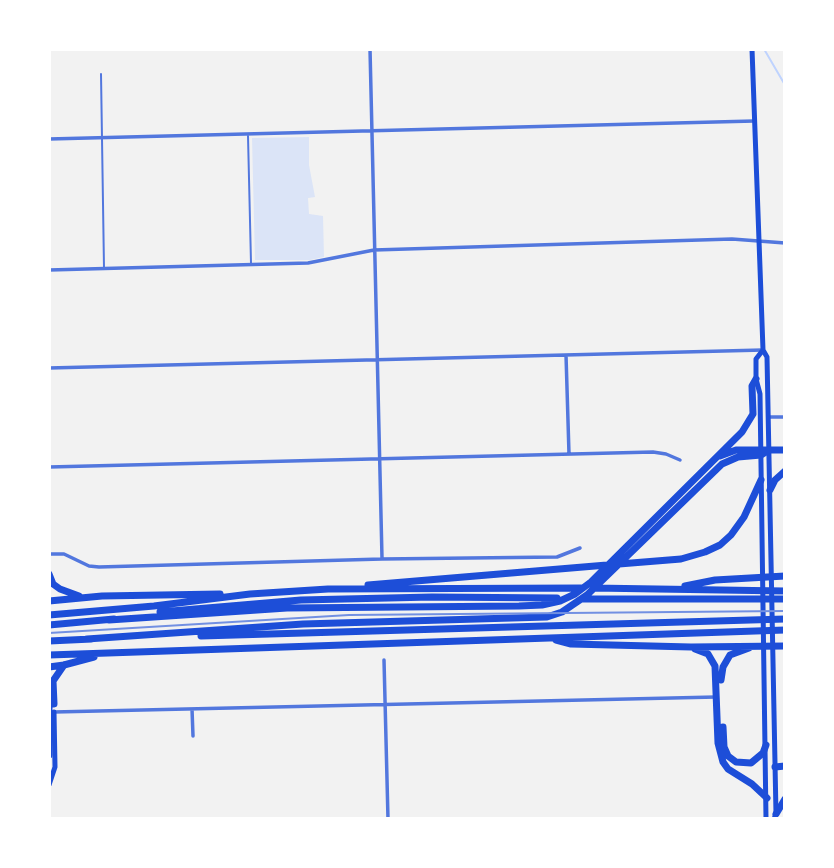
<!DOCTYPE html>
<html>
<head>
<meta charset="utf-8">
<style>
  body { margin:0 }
  #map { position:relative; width:834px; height:868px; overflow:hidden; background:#f2f2f2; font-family:"Roboto Condensed",sans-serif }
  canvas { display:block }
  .frame { position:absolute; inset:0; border:51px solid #fff; pointer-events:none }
</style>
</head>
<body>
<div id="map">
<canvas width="834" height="868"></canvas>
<div class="frame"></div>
</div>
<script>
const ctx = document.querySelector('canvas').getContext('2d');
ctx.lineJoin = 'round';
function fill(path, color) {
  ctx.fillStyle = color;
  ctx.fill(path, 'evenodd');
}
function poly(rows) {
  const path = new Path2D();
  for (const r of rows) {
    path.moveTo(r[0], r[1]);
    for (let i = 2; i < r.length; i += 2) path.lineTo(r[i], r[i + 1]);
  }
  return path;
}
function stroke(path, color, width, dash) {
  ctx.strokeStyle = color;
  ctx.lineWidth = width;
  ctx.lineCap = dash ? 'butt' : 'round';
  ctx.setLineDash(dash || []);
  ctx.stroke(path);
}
fill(poly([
  [309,137,309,165,315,197,308,198,309,214,323,216,324,257,310,260,255,260,252,138]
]), '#dbe4f7');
stroke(poly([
  [764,49,785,85]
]), '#bfd3fe', 2);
stroke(poly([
  [101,74,104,268],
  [248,136,251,263]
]), '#5277de', 2);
stroke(poly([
  [370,49,382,558],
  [49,139,754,121],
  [49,270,308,263,374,250,732,239,785,243],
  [566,355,569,454],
  [49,368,763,350],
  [768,417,785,417],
  [49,467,653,452,666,454,680,460],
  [49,554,64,554,89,566,99,567,382,559,557,557,580,548],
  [384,660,388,819],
  [192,709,193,736],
  [54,712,716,697]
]), '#5277de', 3.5);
stroke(poly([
  [752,49,763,350,767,357,776,814,774,819],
  [763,350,756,359,756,379,760,394,766,819],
  [49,785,55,767,54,712]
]), '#1d4ed8', 5);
stroke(poly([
  [720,456,736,450,785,450],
  [770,490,775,480,785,471],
  [619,564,681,559,705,552,720,545,731,535,744,517,761,480],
  [49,574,53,584,60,589,79,596],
  [368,585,607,565],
  [685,586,715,580,785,576],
  [593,588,785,591],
  [583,599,785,599],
  [49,601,102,596,220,594],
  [160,612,301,600,432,597,557,598],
  [49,615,154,606,250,594,328,589,581,588],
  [109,620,287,608,519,606,542,605,560,601,575,594,591,582,742,432,753,414,752,386,756,379],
  [49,625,114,619],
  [201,636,785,619],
  [87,639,303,624,547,617,562,612,587,595,722,464,738,457,761,455,769,450],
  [556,640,571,644,691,647,785,646],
  [49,641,92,639],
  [695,649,708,654,715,666,718,743,723,762,728,769,752,784,767,798],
  [49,655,785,630],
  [49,667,64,665,94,657],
  [721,680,723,667,730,655,749,648],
  [49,698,49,755],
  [54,704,53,681,64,665],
  [723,727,724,747,728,756,736,762,751,763,763,753,766,745],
  [775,767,785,766],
  [776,814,785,799]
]), '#1d4ed8', 7);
stroke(poly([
  [49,633,349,615,785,611]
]), '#7290e2', 2);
</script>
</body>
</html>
